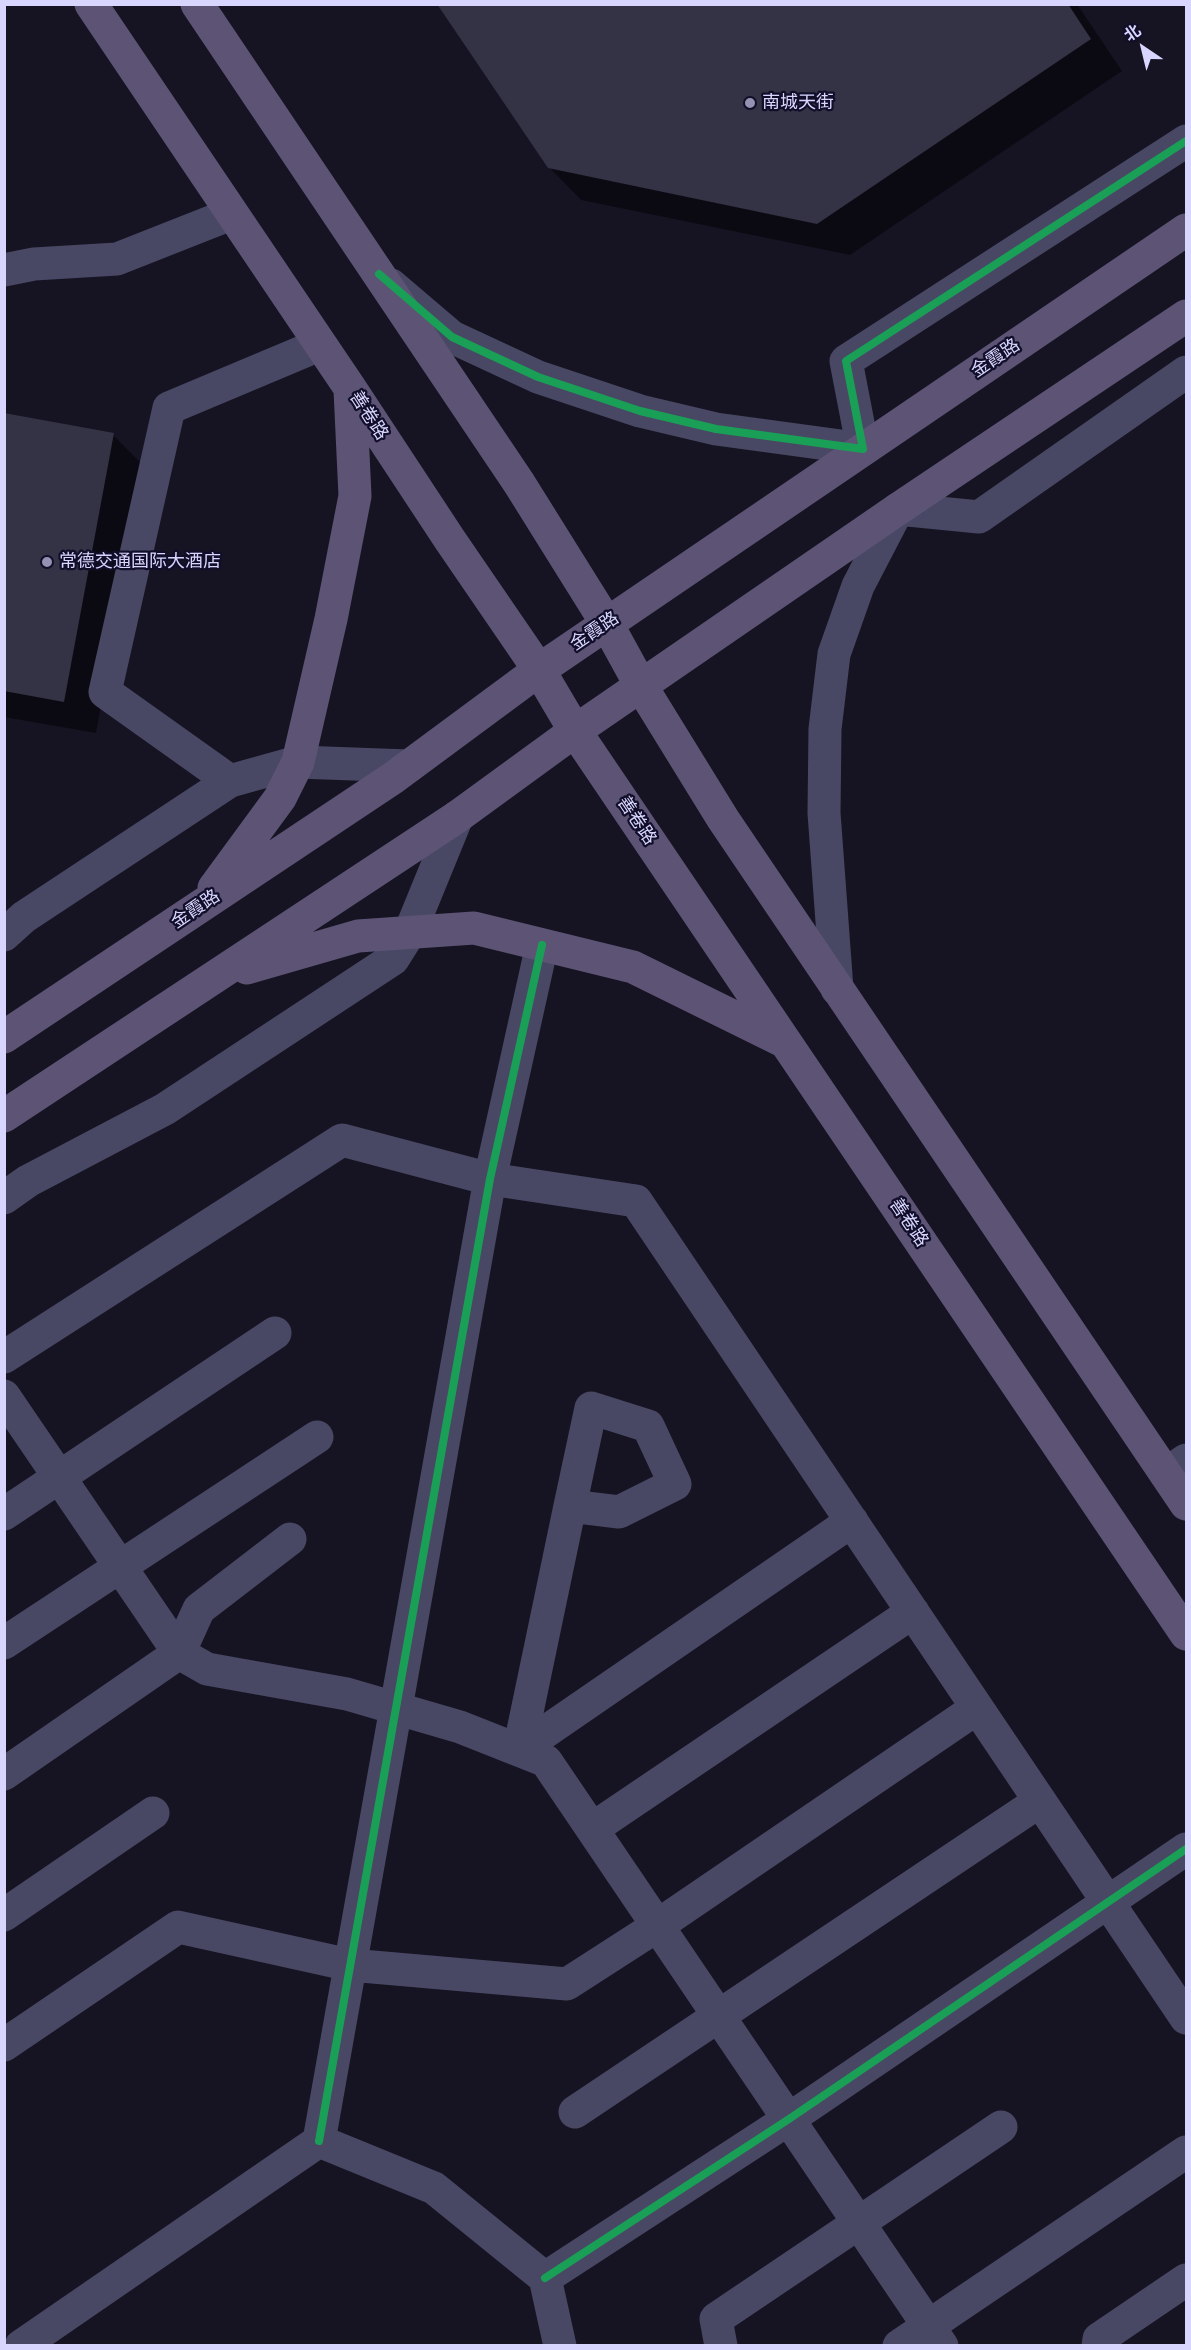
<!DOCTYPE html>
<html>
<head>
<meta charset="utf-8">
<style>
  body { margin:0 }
  #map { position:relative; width:1191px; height:2350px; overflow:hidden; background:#161423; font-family:Poppins,"Noto Sans SC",sans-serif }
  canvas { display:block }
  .frame { position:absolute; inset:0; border:6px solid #d8d6ff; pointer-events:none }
  .north { position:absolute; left:1113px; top:18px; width:60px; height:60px; -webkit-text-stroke:4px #110e29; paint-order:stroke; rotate:325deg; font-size:16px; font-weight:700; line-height:24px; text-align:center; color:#d8d6ff }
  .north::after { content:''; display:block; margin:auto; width:21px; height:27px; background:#d8d6ff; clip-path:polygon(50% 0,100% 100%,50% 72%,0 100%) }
</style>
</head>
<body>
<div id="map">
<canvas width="1191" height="2350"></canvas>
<div class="frame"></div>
<div class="north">北</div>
</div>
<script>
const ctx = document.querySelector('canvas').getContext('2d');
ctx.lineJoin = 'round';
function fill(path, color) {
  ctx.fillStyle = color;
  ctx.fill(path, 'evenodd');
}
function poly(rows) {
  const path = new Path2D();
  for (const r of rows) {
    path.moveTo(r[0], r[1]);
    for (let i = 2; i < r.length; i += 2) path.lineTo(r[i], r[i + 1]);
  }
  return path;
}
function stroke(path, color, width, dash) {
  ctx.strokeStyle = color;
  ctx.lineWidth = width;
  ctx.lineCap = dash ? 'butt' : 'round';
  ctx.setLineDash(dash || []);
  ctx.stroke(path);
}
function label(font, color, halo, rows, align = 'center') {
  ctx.font = font + ' Poppins,"Noto Sans SC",sans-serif';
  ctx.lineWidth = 4.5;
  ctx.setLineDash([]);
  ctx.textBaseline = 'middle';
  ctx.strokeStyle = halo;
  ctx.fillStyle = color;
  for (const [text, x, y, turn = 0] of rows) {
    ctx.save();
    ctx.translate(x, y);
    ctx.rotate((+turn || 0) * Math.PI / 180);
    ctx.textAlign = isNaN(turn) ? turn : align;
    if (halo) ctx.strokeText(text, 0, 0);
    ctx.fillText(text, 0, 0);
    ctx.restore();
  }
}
fill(poly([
  [439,4,1077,4,1122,71,850,255,581,200,549,167],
  [4,415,113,435,145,467,96,733,4,717]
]), '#0007');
fill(poly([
  [437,4,1068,4,1091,39,817,224,548,168],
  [4,413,114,433,64,702,4,691]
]), '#343245');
stroke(poly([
  [4,270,34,264,117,259,231,214],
  [391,285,452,337,538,377,640,411,716,429,863,449,846,361,1186,141],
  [230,781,105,692,169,408,319,345],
  [4,935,24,917,230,781,298,762,409,766],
  [837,989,824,813,825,729,834,654,858,586,898,509,979,517,1186,372],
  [4,1198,28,1181,165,1109,393,959,410,932,457,817],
  [4,1357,342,1140,490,1179,636,1201,1186,2018],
  [4,1396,179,1653,207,1669,347,1694,460,1727,546,1761,942,2346],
  [1166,1474,1186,1460],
  [4,1514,275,1333],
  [4,1643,317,1437],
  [519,1750,570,1506,591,1408,648,1426,675,1484,619,1512,570,1506],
  [519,1750,852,1521],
  [4,1774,179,1653,199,1609,290,1539],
  [592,1829,913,1612],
  [4,1915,153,1813],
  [4,2045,178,1927,350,1965,567,1984,657,1926,977,1708],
  [575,2112,1040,1801],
  [319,2141,490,1179,542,945],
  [545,2278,789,2119,1186,1849],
  [21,2346,319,2141,434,2188,545,2278,560,2346],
  [721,2346,716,2319,1001,2127],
  [899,2346,1186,2152],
  [1098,2346,1099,2339,1186,2280]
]), '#484864', 33);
stroke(poly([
  [91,4,350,388,450,540,539,670,575,731,1186,1634],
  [197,4,519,483,607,624,641,686,723,819,1186,1504],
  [214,888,280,798,298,762,331,619,355,496,350,390],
  [247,968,358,936,474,928,633,967,783,1041],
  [4,1037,393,778,539,670,1186,230],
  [4,1116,457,817,575,731,898,509,1186,316]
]), '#5d5475', 33);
stroke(poly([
  [379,274,452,337,538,377,640,411,716,429,863,449,846,361,1186,141],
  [319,2141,490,1179,542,945],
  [545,2278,789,2119,1186,1849]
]), '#1a9f57', 8);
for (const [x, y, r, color] of [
  [750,103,6,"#9492b2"],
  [47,562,6,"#9492b2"]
]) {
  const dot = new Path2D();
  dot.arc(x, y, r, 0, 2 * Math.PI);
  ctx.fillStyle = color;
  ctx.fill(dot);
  stroke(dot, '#110e29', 2);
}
label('18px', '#d8d6ff', '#110e29', [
  ["南城天街",762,103],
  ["常德交通国际大酒店",59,562]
], 'left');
label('18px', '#d8d6ff', '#110e29', [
  ["金霞路",996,359,-34],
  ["善卷路",368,416,57],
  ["金霞路",595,632,-34],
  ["善卷路",636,821,56],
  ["金霞路",196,910,-34],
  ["善卷路",908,1223,56]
]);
</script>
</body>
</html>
